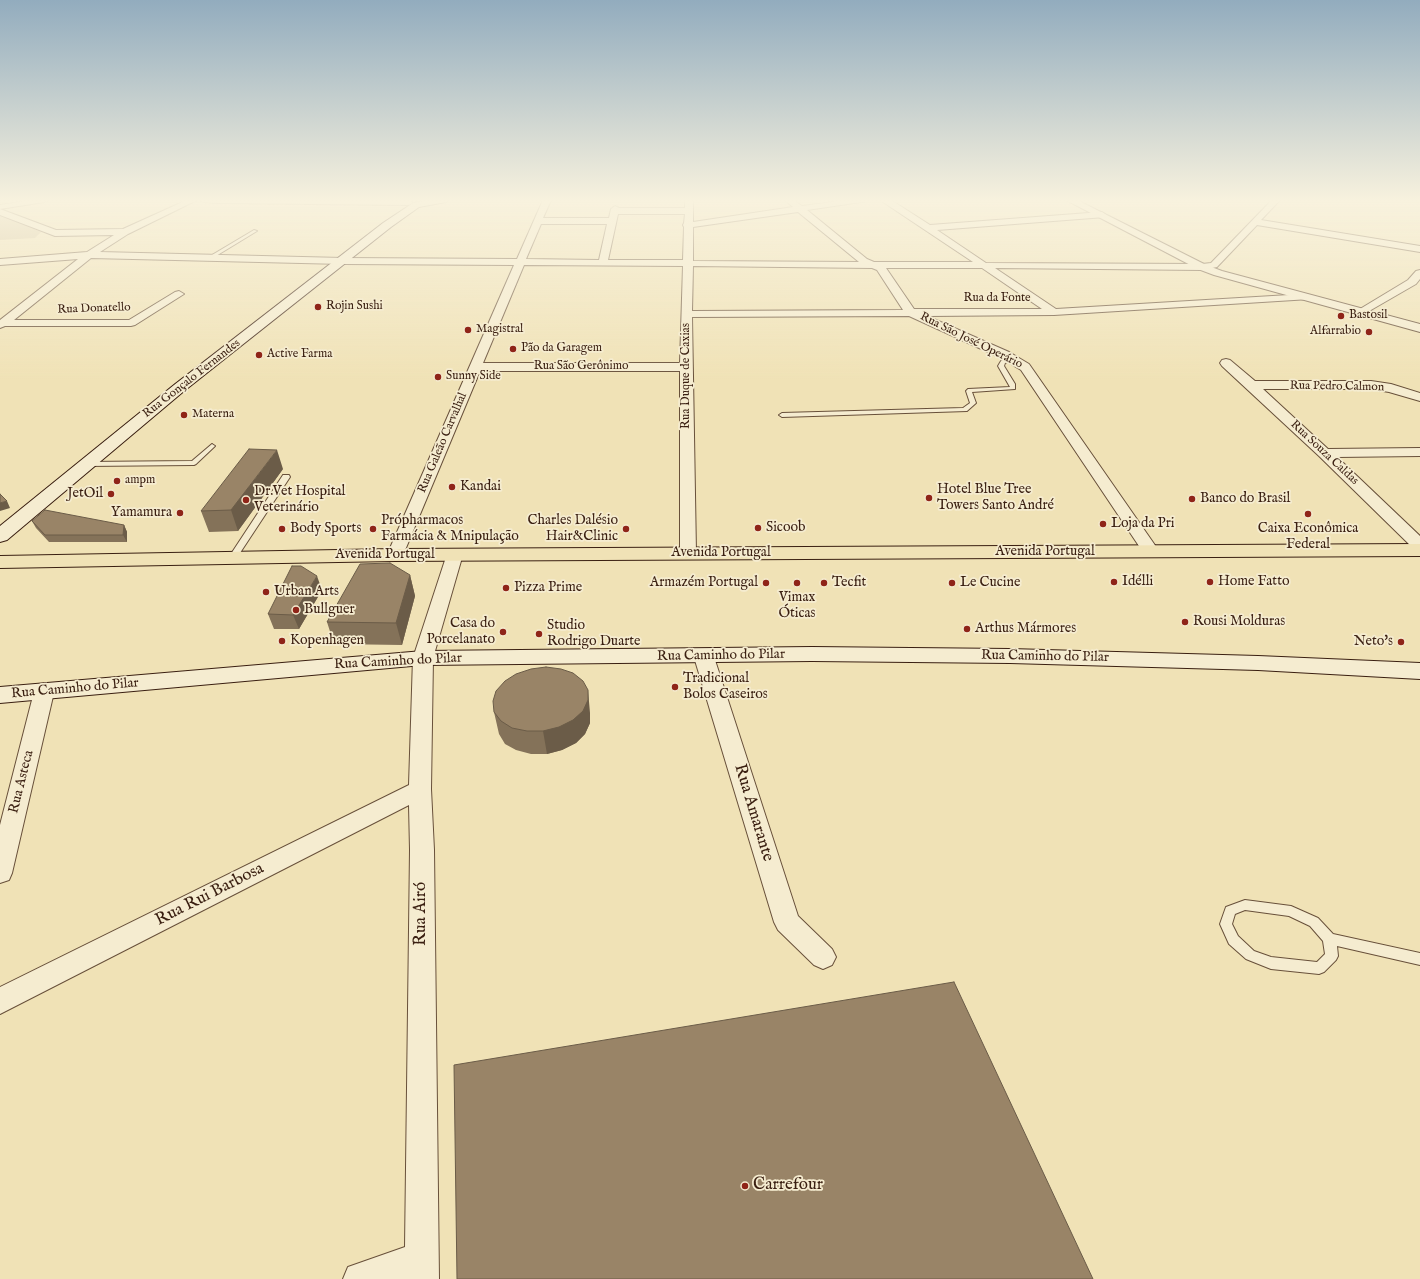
<!DOCTYPE html>
<html>
<head>
<meta charset="utf-8">
<style>
  body { margin:0 }
  canvas { display:block; background:#f0e2b6 }
</style>
</head>
<body>
<canvas width="1420" height="1279"></canvas>
<script>
const ctx = document.querySelector('canvas').getContext('2d');
ctx.lineJoin = 'round';
function fill(path, color) {
  ctx.fillStyle = color;
  ctx.fill(path, 'evenodd');
}
function poly(rows) {
  const path = new Path2D();
  for (const r of rows) {
    path.moveTo(r[0], r[1]);
    for (let i = 2; i < r.length; i += 2) path.lineTo(r[i], r[i + 1]);
  }
  return path;
}
function stroke(path, color, width, dash) {
  ctx.strokeStyle = color;
  ctx.lineWidth = width;
  ctx.lineCap = dash ? 'butt' : 'round';
  ctx.setLineDash(dash || []);
  ctx.stroke(path);
}
function label(font, color, halo, rows, align = 'center') {
  ctx.font = font + ' "IM FELL English",serif';
  ctx.lineWidth = 3.5;
  ctx.setLineDash([]);
  ctx.textBaseline = 'middle';
  ctx.strokeStyle = halo;
  ctx.fillStyle = color;
  for (const [text, x, y, turn = 0] of rows) {
    ctx.save();
    ctx.translate(x, y);
    ctx.rotate((+turn || 0) * Math.PI / 180);
    ctx.textAlign = isNaN(turn) ? turn : align;
    if (halo) ctx.strokeText(text, 0, 0);
    ctx.fillText(text, 0, 0);
    ctx.restore();
  }
}
fill(poly([
  [0,215,41,232,35,238,0,240]
]), '#d1c19a');
const service = poly([
  [254,230,257,231,211,259,207,258,254,230],
  [1011,356,1013,357,1013,359,1005,363,1004,366,1015,384,1015,389,972,392,976,403,967,411,782,417,779,415,782,413,963,408,970,403,966,391,968,389,1010,387,998,366,1001,361,1011,356],
  [212,444,215,446,214,447,196,464,194,465,86,466,83,464,86,462,192,461,212,444],
  [283,475,289,475,290,477,236,559,230,559,229,557,283,475],
  [1245,900,1291,906,1318,918,1333,934,1420,953,1420,965,1337,946,1338,956,1336,960,1324,972,1319,974,1271,969,1246,959,1229,944,1220,924,1226,907,1245,900],
  [1245,910,1289,916,1310,926,1323,941,1325,954,1317,962,1271,957,1254,951,1238,936,1232,924,1235,914,1245,910]
]);
const minor = poly([
  [32,200,48,200,44,202,0,209,56,230,123,229,187,200,197,200,128,234,100,252,343,258,517,259,543,200,551,200,543,218,609,218,611,209,615,206,619,208,685,208,685,200,693,200,693,222,793,207,785,200,793,200,802,206,847,200,865,200,864,202,861,202,807,210,867,259,874,262,973,262,883,202,882,200,891,200,930,225,1102,212,1106,215,1105,217,937,230,986,263,1202,264,1211,263,1272,200,1280,200,1261,220,1420,246,1420,252,1257,225,1217,267,1202,270,995,268,1056,309,1306,294,1311,297,1310,299,1054,315,927,316,1009,352,1029,364,1159,551,1157,555,1151,556,1145,555,1021,370,1001,358,909,316,692,317,696,553,694,557,688,558,682,557,680,553,680,371,480,371,403,555,401,559,395,560,389,559,387,555,514,265,343,264,91,258,14,320,129,320,175,292,179,291,184,294,135,325,131,326,5,326,0,328,0,320,78,259,0,265,0,259,87,252,114,235,55,236,0,215,0,205,32,200],
  [798,212,859,262,693,261,693,227,798,212],
  [618,214,685,214,684,223,683,225,684,227,683,260,608,260,618,214],
  [541,224,607,224,599,260,526,259,541,224],
  [524,265,683,266,680,363,483,363,524,265],
  [693,266,872,268,877,270,903,310,692,311,693,266],
  [886,268,982,268,1042,309,914,309,886,268],
  [200,200,409,201,413,203,409,205,218,203,204,202,200,200],
  [1420,270,1420,279,1416,284,1364,314,1356,314,1355,312,1408,280,1416,271,1420,270],
  [1226,359,1230,360,1255,381,1371,381,1391,384,1420,393,1420,401,1389,392,1371,389,1263,389,1328,449,1420,448,1420,456,1337,457,1420,536,1420,550,1414,549,1319,456,1222,366,1220,363,1222,360,1226,359],
  [455,549,461,550,463,554,433,658,431,789,434,850,439,1279,343,1279,348,1267,405,1247,410,850,409,805,0,1014,0,987,409,785,413,658,447,554,449,550,455,549],
  [704,651,711,653,714,657,798,916,832,949,836,957,832,965,823,969,814,965,778,930,774,922,694,657,697,653,704,651],
  [44,685,51,687,54,692,12,873,9,880,0,883,0,825,34,692,37,687,44,685]
]);
const tertiary = poly([
  [1066,200,1077,200,1206,265,1222,271,1420,324,1420,332,1214,275,1198,269,1066,200]
]);
const secondary = poly([
  [430,200,448,200,446,202,419,207,391,227,184,391,7,540,0,542,0,526,174,385,383,223,413,203,430,200],
  [812,647,1010,649,1258,656,1420,663,1420,679,1258,670,1010,663,812,661,423,665,0,703,0,687,423,651,812,647]
]);
const primary = poly([
  [1420,544,1420,556,395,561,0,568,0,556,395,549,1420,544]
]);
stroke(service, '#68503a', 2);
stroke(minor, '#68503a', 2);
stroke(tertiary, '#68503a', 2);
stroke(secondary, '#3a1f11', 2);
stroke(primary, '#3a1f11', 2);
fill(service, '#f5ecd0');
fill(minor, '#f5ecd0');
fill(tertiary, '#f5ecd0');
fill(secondary, '#f5ecd0');
fill(primary, '#f0e2b6');
fill(poly([
  [283,469,238,531,209,532,201,511],
  [32,521,124,525,127,532,127,542,49,542,36,528],
  [410,575,415,596,402,645,334,644,327,622],
  [322,590,299,629,274,629,268,614],
  [494,712,590,713,590,723,585,734,576,743,562,750,547,754,531,754,516,750,505,744,499,734]
]), '#847259');
fill(poly([
  [277,450,283,469,238,531,231,510],
  [7,501,10,508,0,511,0,503],
  [124,525,127,532,127,542,123,535],
  [410,575,415,596,402,645,396,623],
  [317,576,322,590,299,629,293,615],
  [588,690,590,713,590,723,585,734,576,743,562,750,547,754,543,731]
]), '#6b5c48');
const building = poly([
  [249,449,277,450,231,510,201,511,249,449],
  [0,494,7,501,0,503,0,494],
  [45,510,124,525,123,535,45,535,32,521,45,510],
  [390,563,410,575,396,623,327,622,360,564,390,563],
  [292,566,301,566,317,576,293,615,268,614,292,566],
  [546,667,561,669,573,673,583,681,588,690,588,700,583,711,573,720,559,727,543,731,527,731,512,728,501,721,494,712,493,701,496,691,505,681,516,674,531,669,546,667],
  [954,982,1093,1279,457,1279,454,1065,954,982]
]);
fill(building, '#998467');
stroke(building, '#6b5c48', 1);
const sky = ctx.createLinearGradient(0, 0, 0, 379);
sky.addColorStop(0, '#92acbe');
sky.addColorStop(0.53, '#f8f2de');
sky.addColorStop(1, '#f8f2de00');
ctx.fillStyle = sky;
ctx.fillRect(0, 0, 1420, 379);
for (const [x, y, r, color] of [
  [318,307,4,"#8f2418"],
  [1341,316,4,"#8f2418"],
  [468,330,4,"#8f2418"],
  [1369,332,4,"#8f2418"],
  [513,349,4,"#8f2418"],
  [259,355,4,"#8f2418"],
  [438,377,4,"#8f2418"],
  [184,415,4,"#8f2418"],
  [117,481,4,"#8f2418"],
  [452,487,4,"#8f2418"],
  [111,494,4,"#8f2418"],
  [929,498,4,"#8f2418"],
  [1192,499,4,"#8f2418"],
  [246,500,4,"#8f2418"],
  [180,513,4,"#8f2418"],
  [1308,514,4,"#8f2418"],
  [1103,524,4,"#8f2418"],
  [758,528,4,"#8f2418"],
  [282,529,4,"#8f2418"],
  [373,529,4,"#8f2418"],
  [626,529,4,"#8f2418"],
  [1114,582,4,"#8f2418"],
  [1210,582,4,"#8f2418"],
  [766,583,4,"#8f2418"],
  [797,583,4,"#8f2418"],
  [824,583,4,"#8f2418"],
  [952,583,4,"#8f2418"],
  [506,588,4,"#8f2418"],
  [266,592,4,"#8f2418"],
  [296,610,4,"#8f2418"],
  [1185,622,4,"#8f2418"],
  [967,629,4,"#8f2418"],
  [503,632,4,"#8f2418"],
  [539,634,4,"#8f2418"],
  [282,641,4,"#8f2418"],
  [1401,642,4,"#8f2418"],
  [675,687,4,"#8f2418"],
  [745,1186,4,"#8f2418"]
]) {
  const dot = new Path2D();
  dot.arc(x, y, r, 0, 2 * Math.PI);
  ctx.fillStyle = color;
  ctx.fill(dot);
  stroke(dot, '#f5ecd0', 1.5);
}
label('12px', '#3a1f11', '#f5ecd0', [
  ["Rua da Fonte",997,299],
  ["Rua Donatello",94,309,-2],
  ["Rua São José Operário",971,341,26],
  ["Rua São Gerônimo",581,367],
  ["Rua Duque de Caxias",687,376,-90],
  ["Rua Gonçalo Fernandes",192,379,-38],
  ["Rua Pedro Calmon",1337,387,1],
  ["Rua Galeão Carvalhal",443,443,-67],
  ["Rua Souza Caldas",1324,453,43]
]);
label('12px', '#3a1f11', '#f5ecd0', [
  ["Rojin Sushi",326,307],
  ["Bastosil",1349,316],
  ["Magistral",476,330],
  ["Alfarrabio",1361,332,"right"],
  ["Pão da Garagem",521,349],
  ["Active Farma",267,355],
  ["Sunny Side",446,377],
  ["Materna",192,415],
  ["ampm",125,481]
], 'left');
label('14px', '#3a1f11', '#f5ecd0', [
  ["Kandai",460,487],
  ["Hotel Blue Tree",937,490],
  ["Towers Santo André",937,506],
  ["Dr.Vet Hospital",254,492],
  ["Veterinário",254,508],
  ["JetOil",103,494,"right"],
  ["Banco do Brasil",1200,499],
  ["Yamamura",172,513,"right"],
  ["Própharmacos",381,521],
  ["Farmácia & Mnipulação",381,537],
  ["Charles Dalésio",618,521,"right"],
  ["Hair&Clinic",618,537,"right"],
  ["Loja da Pri",1111,524],
  ["Sicoob",766,528],
  ["Body Sports",290,529],
  ["Caixa Econômica",1308,529,"center"],
  ["Federal",1308,545,"center"],
  ["Idélli",1122,582],
  ["Home Fatto",1218,582],
  ["Armazém Portugal",758,583,"right"],
  ["Tecfit",832,583],
  ["Le Cucine",960,583],
  ["Pizza Prime",514,588],
  ["Urban Arts",274,592],
  ["Vimax",797,598,"center"],
  ["Óticas",797,614,"center"],
  ["Bullguer",304,610],
  ["Rousi Molduras",1193,622],
  ["Casa do",495,624,"right"],
  ["Porcelanato",495,640,"right"],
  ["Studio",547,626],
  ["Rodrigo Duarte",547,642],
  ["Arthus Mármores",975,629],
  ["Kopenhagen",290,641],
  ["Neto's",1393,642,"right"],
  ["Tradicional",683,679],
  ["Bolos Caseiros",683,695]
], 'left');
label('14px', '#3a1f11', '#f5ecd0', [
  ["Avenida Portugal",1045,552],
  ["Avenida Portugal",721,553],
  ["Avenida Portugal",385,555],
  ["Rua Caminho do Pilar",721,656,-1],
  ["Rua Caminho do Pilar",1045,657,1],
  ["Rua Caminho do Pilar",398,662,-3],
  ["Rua Caminho do Pilar",75,689,-5],
  ["Rua Asteca",22,782,-76]
]);
label('17px', '#3a1f11', '#f5ecd0', [
  ["Rua Amarante",753,813,73],
  ["Rua Rui Barbosa",210,895,-27],
  ["Rua Airó",422,914,-90]
]);
label('17px', '#3a1f11', '#f5ecd0', [
  ["Carrefour",753,1186]
], 'left');
</script>
</body>
</html>
